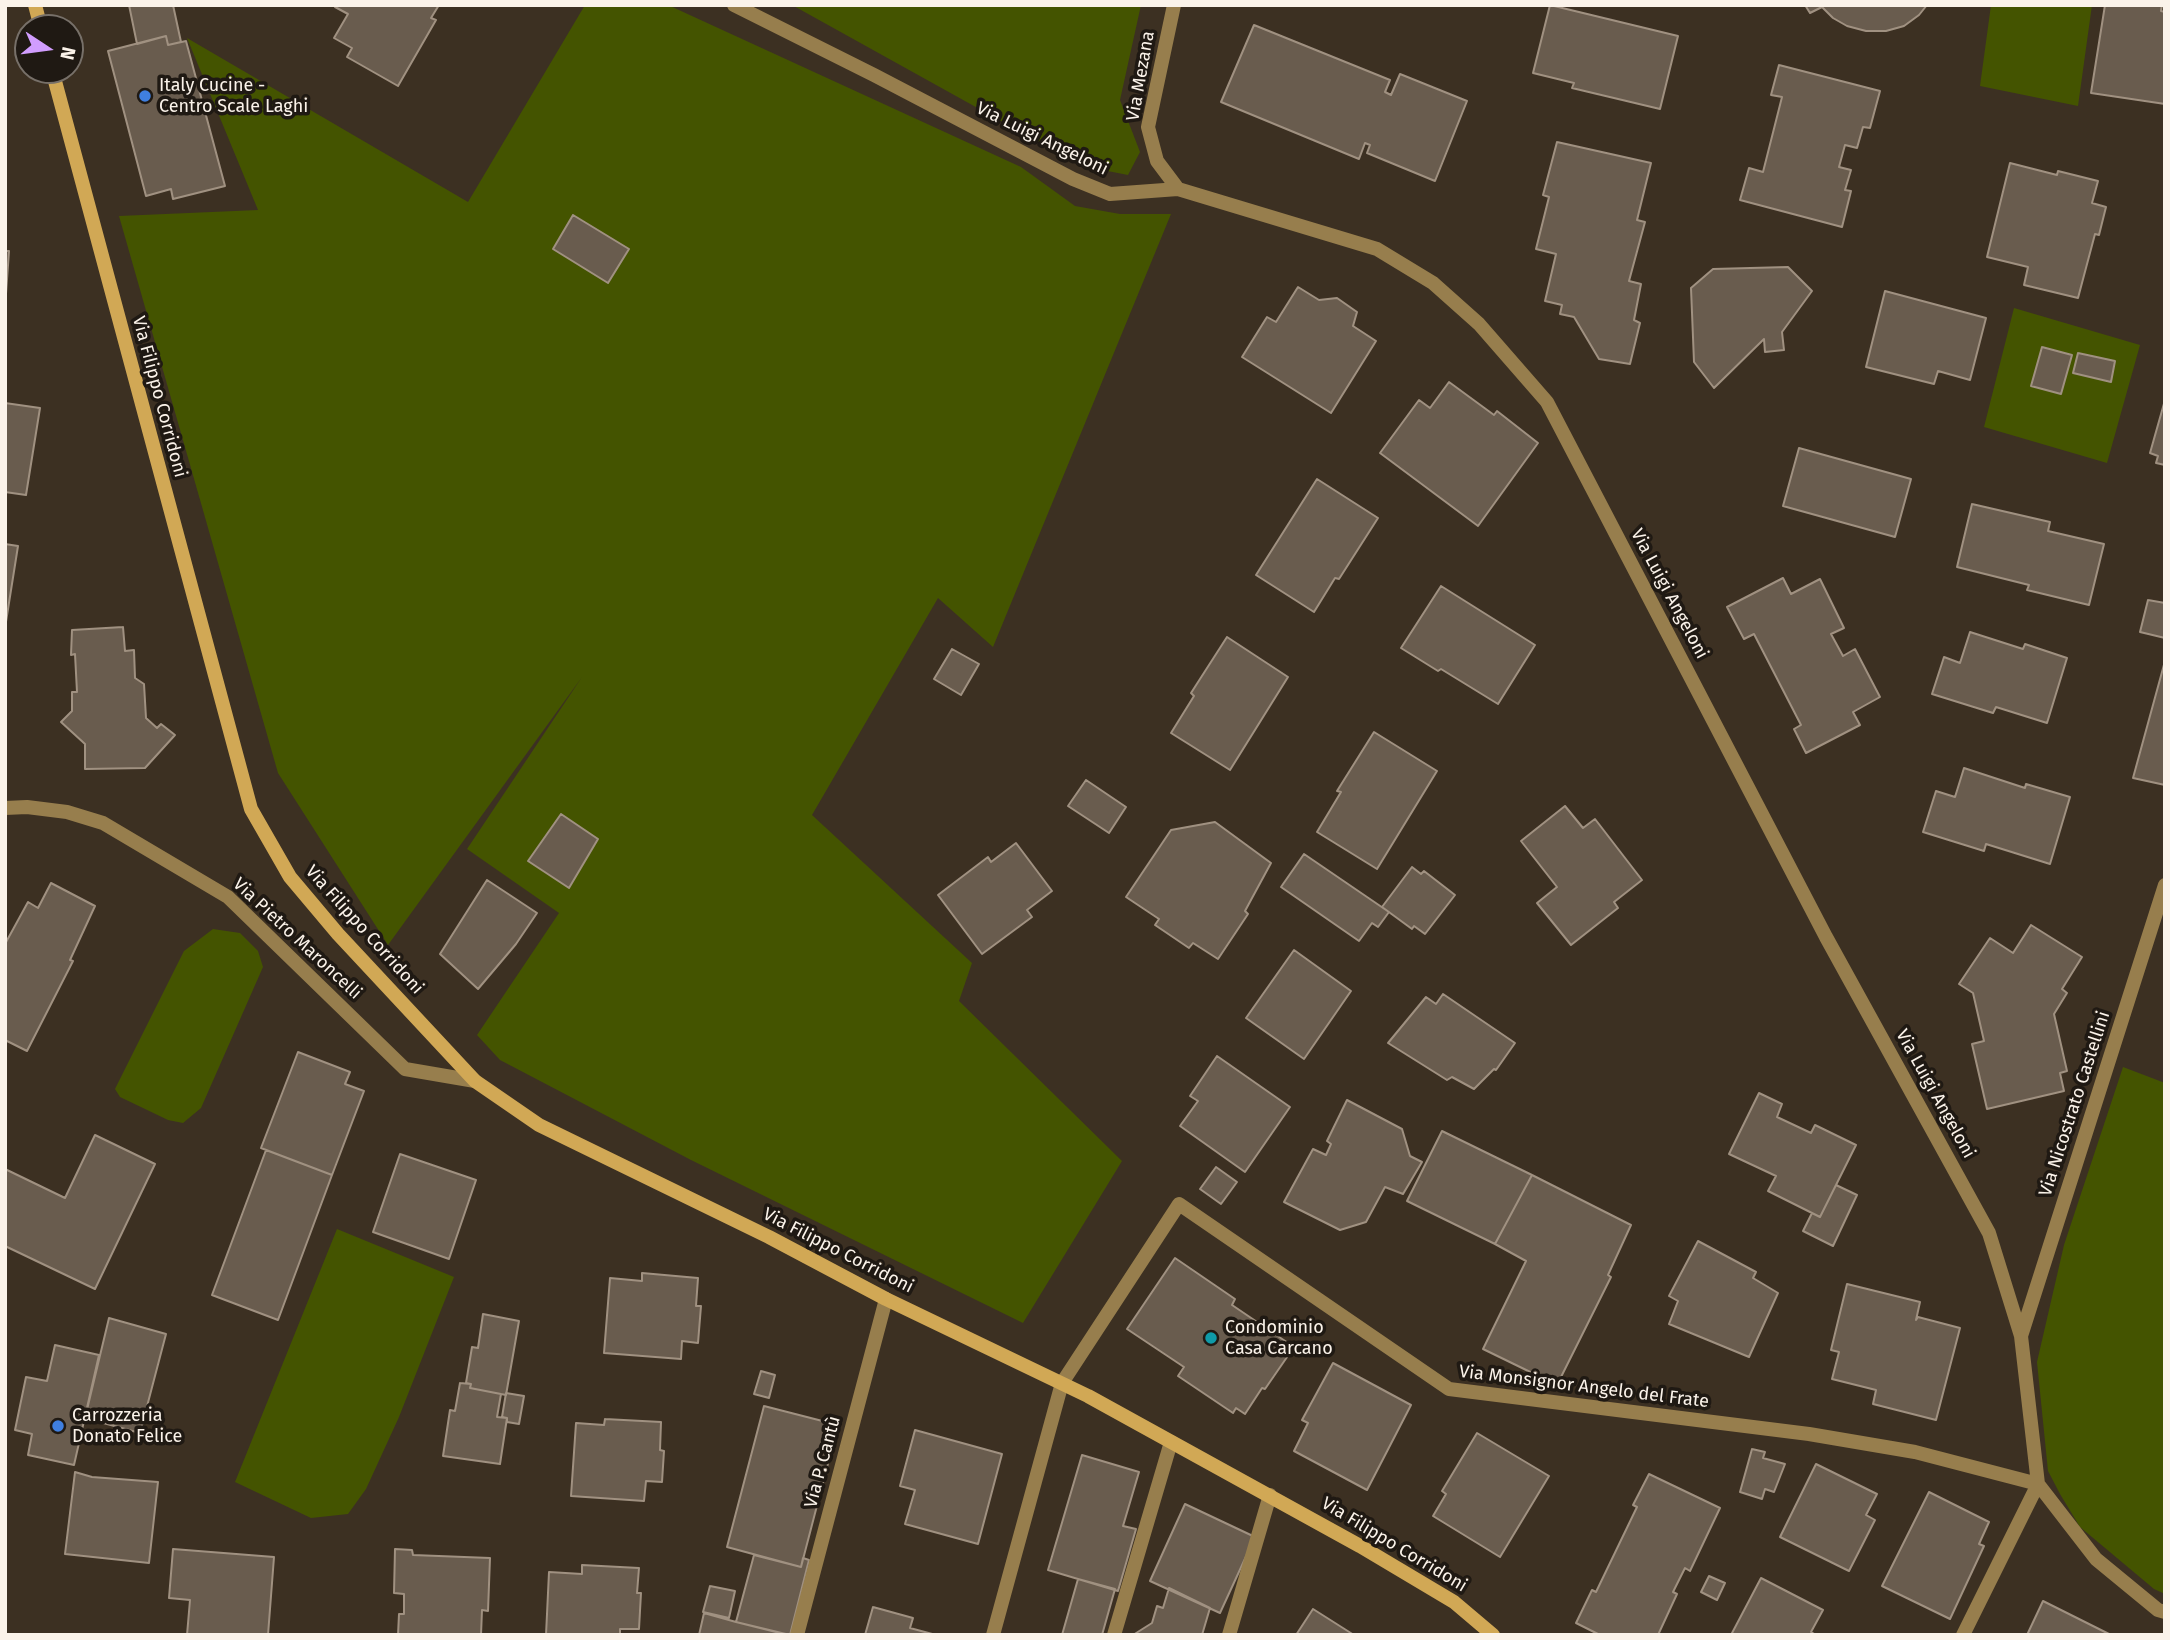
<!DOCTYPE html>
<html>
<head>
<meta charset="utf-8">
<style>
  body { margin:0 }
  #map { position:relative; width:2170px; height:1640px; overflow:hidden; background:#3c3022; font-family:"Fira Sans",sans-serif }
  canvas { display:block }
  .frame { position:absolute; inset:0; border:7px solid #fbf3ea; pointer-events:none }
  .north { position:absolute; left:14px; top:14px; width:70px; height:70px; box-sizing:border-box; background:#1f1913; border:2px solid #777069; border-radius:50%; rotate:103deg; font-size:19px; font-weight:700; line-height:28px; text-align:center; color:#fbf3ea }
  .north::after { content:''; display:block; margin:auto; width:24px; height:32px; background:#d19dfe; clip-path:polygon(50% 0,100% 100%,50% 72%,0 100%) }
</style>
</head>
<body>
<div id="map">
<canvas width="2170" height="1640"></canvas>
<div class="frame"></div>
<div class="north">N</div>
</div>
<script>
const ctx = document.querySelector('canvas').getContext('2d');
ctx.lineJoin = 'round';
function fill(path, color) {
  ctx.fillStyle = color;
  ctx.fill(path, 'evenodd');
}
function poly(rows) {
  const path = new Path2D();
  for (const r of rows) {
    path.moveTo(r[0], r[1]);
    for (let i = 2; i < r.length; i += 2) path.lineTo(r[i], r[i + 1]);
  }
  return path;
}
function stroke(path, color, width, dash) {
  ctx.strokeStyle = color;
  ctx.lineWidth = width;
  ctx.lineCap = dash ? 'butt' : 'round';
  ctx.setLineDash(dash || []);
  ctx.stroke(path);
}
function label(font, color, halo, rows, align = 'center') {
  ctx.font = font + ' "Fira Sans",sans-serif';
  ctx.lineWidth = 7;
  ctx.setLineDash([]);
  ctx.textBaseline = 'middle';
  ctx.strokeStyle = halo;
  ctx.fillStyle = color;
  for (const [text, x, y, turn = 0] of rows) {
    ctx.save();
    ctx.translate(x, y);
    ctx.rotate((+turn || 0) * Math.PI / 180);
    ctx.textAlign = isNaN(turn) ? turn : align;
    if (halo) ctx.strokeText(text, 0, 0);
    ctx.fillText(text, 0, 0);
    ctx.restore();
  }
}
fill(poly([
  [585,5,668,5,1021,167,1075,206,1120,214,1171,214,993,647,938,598,812,815,972,963,959,1001,1122,1161,1023,1323,691,1160,500,1060,477,1035,559,913,467,849,582,677,388,945,278,773,119,216,258,210,187,38,468,202],
  [792,5,1141,5,1120,100,1140,152,1128,175,1082,166],
  [1991,5,2092,5,2078,106,1980,86],
  [2014,308,2140,345,2107,463,1984,427],
  [213,929,240,933,258,951,263,967,201,1108,183,1123,168,1120,120,1097,115,1089,184,951],
  [2123,1067,2165,1083,2165,1594,2154,1589,2080,1527,2060,1494,2048,1471,2037,1362,2064,1245],
  [337,1229,454,1277,399,1417,366,1489,348,1514,311,1518,235,1482]
]), '#445400');
const building = poly([
  [129,5,173,5,181,42,168,45,166,36,137,44,129,5],
  [337,5,439,5,431,18,436,20,398,86,347,57,352,48,334,38,348,14,335,7,337,5],
  [1550,5,1678,36,1660,109,1572,88,1574,83,1533,73,1550,5],
  [1805,5,1927,5,1919,15,1904,26,1886,31,1866,31,1847,26,1833,18,1822,7,1810,13,1805,5],
  [2105,5,2162,5,2161,11,2165,12,2165,104,2091,93,2105,5],
  [1254,25,1390,80,1385,92,1391,95,1400,74,1467,101,1435,181,1367,153,1370,145,1365,143,1359,159,1221,102,1254,25],
  [166,36,168,45,186,41,225,186,173,199,171,189,146,196,108,51,166,36],
  [1779,65,1880,91,1870,128,1863,127,1857,148,1845,145,1839,167,1851,170,1845,190,1851,191,1842,227,1740,200,1749,168,1763,172,1782,97,1771,95,1779,65],
  [1557,142,1651,163,1637,220,1645,222,1629,281,1641,284,1634,320,1640,323,1630,364,1599,359,1574,317,1560,314,1562,305,1545,301,1556,254,1536,249,1549,197,1543,195,1557,142],
  [2010,163,2057,175,2058,171,2098,181,2092,203,2106,207,2099,235,2095,234,2078,298,2024,285,2028,267,1987,257,2010,163],
  [573,215,629,249,608,283,553,249,573,215],
  [5,251,9,251,5,308,5,251],
  [1788,267,1812,291,1782,332,1784,350,1765,352,1764,339,1714,388,1694,362,1691,288,1713,269,1788,267],
  [1298,287,1319,300,1337,298,1357,312,1353,326,1376,341,1331,413,1242,357,1267,317,1276,322,1298,287],
  [1885,291,1986,318,1970,380,1938,371,1934,384,1866,367,1885,291],
  [2042,347,2072,355,2061,394,2031,386,2042,347],
  [2078,353,2115,361,2111,382,2073,373,2078,353],
  [1449,382,1494,415,1497,411,1538,443,1478,526,1380,453,1419,400,1430,408,1449,382],
  [2165,400,2165,465,2156,463,2158,456,2150,453,2165,400],
  [5,403,40,408,26,495,5,492,5,403],
  [1799,448,1911,479,1895,537,1783,506,1799,448],
  [1317,479,1378,518,1339,579,1335,578,1314,612,1256,575,1317,479],
  [1972,504,2050,522,2048,531,2104,544,2089,605,2027,590,2029,585,1957,567,1972,504],
  [5,544,18,546,5,628,5,544],
  [1783,578,1791,594,1820,579,1844,628,1831,634,1843,656,1855,649,1880,697,1853,712,1860,725,1806,753,1794,729,1801,725,1754,634,1744,639,1727,607,1783,578],
  [1441,586,1535,645,1498,704,1441,669,1438,671,1401,648,1441,586],
  [2148,600,2165,603,2165,638,2140,632,2148,600],
  [123,627,125,651,134,650,135,678,144,684,146,718,157,728,161,724,175,735,145,768,85,769,85,744,61,722,72,711,72,692,77,692,75,654,71,655,72,630,123,627],
  [1970,632,2023,649,2025,644,2067,658,2047,723,1996,707,1993,713,1932,694,1944,657,1960,663,1970,632],
  [1227,637,1288,677,1230,770,1171,733,1194,696,1191,693,1227,637],
  [952,649,979,664,961,695,934,679,952,649],
  [2165,661,2165,785,2133,778,2165,661],
  [1374,732,1437,771,1377,869,1317,832,1341,792,1337,791,1374,732],
  [1964,768,2025,788,2026,784,2070,797,2050,864,1986,844,1984,851,1923,832,1936,791,1955,797,1964,768],
  [1086,780,1126,807,1109,833,1068,806,1086,780],
  [1565,806,1583,828,1595,819,1642,880,1614,902,1618,908,1571,945,1537,903,1557,887,1521,841,1565,806],
  [561,814,598,839,569,888,528,861,561,814],
  [1215,822,1271,863,1245,911,1248,914,1218,959,1193,943,1189,948,1155,925,1159,919,1126,897,1171,830,1215,822],
  [1016,843,1052,891,1027,910,1032,917,982,954,938,895,988,857,991,862,1016,843],
  [1304,854,1389,912,1378,927,1372,923,1359,941,1281,887,1304,854],
  [1412,867,1421,874,1424,871,1455,895,1425,934,1414,926,1412,929,1382,907,1412,867],
  [487,880,537,913,516,944,478,989,440,954,487,880],
  [51,883,95,906,70,960,73,961,27,1051,5,1040,5,944,28,902,38,908,51,883],
  [2031,925,2082,957,2062,989,2067,993,2054,1014,2067,1071,2060,1073,2064,1091,1987,1109,1972,1044,1984,1041,1973,993,1959,984,1990,938,2013,953,2031,925],
  [1294,950,1351,991,1304,1059,1246,1018,1294,950],
  [1443,994,1515,1043,1496,1070,1494,1069,1474,1089,1452,1077,1447,1080,1388,1043,1426,997,1436,1004,1443,994],
  [298,1052,350,1072,345,1084,364,1091,332,1175,261,1148,298,1052],
  [1217,1056,1290,1107,1245,1172,1180,1126,1198,1101,1190,1096,1217,1056],
  [1759,1093,1782,1104,1777,1117,1811,1133,1815,1125,1856,1145,1820,1217,1768,1191,1776,1176,1729,1154,1759,1093],
  [1347,1100,1402,1129,1410,1156,1422,1162,1403,1194,1385,1187,1366,1222,1340,1230,1284,1202,1313,1149,1326,1155,1331,1144,1327,1141,1347,1100],
  [1442,1131,1532,1175,1495,1244,1407,1201,1442,1131],
  [95,1135,155,1164,95,1289,5,1246,5,1169,65,1198,95,1135],
  [266,1150,332,1175,278,1320,212,1295,266,1150],
  [400,1154,476,1180,449,1259,373,1232,400,1154],
  [1216,1167,1237,1182,1221,1204,1200,1189,1216,1167],
  [1532,1175,1631,1225,1608,1275,1611,1277,1557,1385,1483,1349,1526,1261,1495,1244,1532,1175],
  [1836,1185,1857,1195,1833,1246,1803,1231,1812,1213,1820,1217,1836,1185],
  [1698,1241,1756,1272,1753,1278,1778,1293,1749,1357,1669,1324,1678,1301,1669,1296,1698,1241],
  [1175,1258,1235,1299,1232,1305,1294,1347,1265,1389,1262,1388,1245,1414,1236,1408,1233,1413,1178,1376,1184,1367,1127,1329,1175,1258],
  [642,1273,698,1278,696,1306,701,1306,698,1343,682,1341,681,1359,604,1353,610,1278,642,1281,642,1273],
  [1847,1284,1920,1302,1916,1320,1918,1317,1960,1328,1936,1420,1873,1404,1876,1390,1832,1379,1839,1352,1831,1350,1847,1284],
  [483,1314,519,1321,506,1395,470,1388,471,1384,466,1383,472,1347,478,1348,483,1314],
  [109,1318,166,1334,140,1433,85,1418,109,1318],
  [55,1345,99,1355,74,1465,28,1455,32,1434,15,1430,26,1377,47,1381,55,1345],
  [1333,1363,1411,1405,1367,1490,1294,1451,1308,1423,1302,1420,1333,1363],
  [761,1371,775,1375,769,1398,754,1394,761,1371],
  [460,1383,471,1384,470,1388,501,1394,497,1417,507,1418,500,1464,443,1456,450,1410,455,1411,460,1383],
  [506,1393,524,1396,519,1424,507,1422,507,1418,502,1417,506,1393],
  [764,1406,838,1425,801,1567,727,1547,764,1406],
  [605,1419,661,1422,660,1450,664,1451,662,1482,646,1481,644,1501,571,1496,576,1423,604,1425,605,1419],
  [915,1430,1002,1454,978,1544,905,1524,915,1490,900,1486,915,1430],
  [1477,1433,1549,1476,1500,1557,1433,1516,1446,1494,1442,1491,1477,1433],
  [1752,1449,1765,1452,1763,1458,1785,1464,1774,1492,1765,1489,1762,1499,1740,1492,1752,1449],
  [1082,1455,1139,1472,1123,1526,1136,1529,1118,1591,1048,1570,1082,1455],
  [1816,1464,1877,1494,1866,1515,1875,1520,1849,1571,1780,1537,1816,1464],
  [75,1472,92,1477,158,1482,149,1563,65,1554,75,1472],
  [1649,1474,1720,1508,1690,1571,1685,1568,1673,1592,1677,1594,1658,1635,1600,1635,1576,1623,1592,1590,1596,1592,1637,1507,1633,1505,1649,1474],
  [1929,1492,1989,1522,1979,1544,1984,1546,1950,1619,1882,1586,1929,1492],
  [1185,1504,1255,1537,1220,1613,1150,1581,1185,1504],
  [173,1549,274,1557,268,1635,187,1635,190,1600,169,1598,173,1549],
  [395,1549,412,1550,413,1555,490,1558,488,1611,482,1610,481,1635,398,1635,399,1614,404,1614,404,1594,394,1593,395,1549],
  [754,1555,801,1567,803,1558,809,1560,790,1635,736,1622,754,1555],
  [582,1565,639,1568,637,1593,641,1593,639,1629,620,1629,620,1635,546,1635,549,1572,582,1574,582,1565],
  [1709,1576,1725,1583,1717,1600,1701,1592,1709,1576],
  [1761,1578,1823,1610,1811,1632,1816,1635,1731,1635,1761,1578],
  [1078,1579,1115,1589,1102,1635,1062,1635,1078,1579],
  [710,1586,735,1591,729,1618,703,1612,710,1586],
  [1169,1588,1210,1608,1202,1635,1133,1635,1152,1623,1157,1606,1163,1608,1169,1588],
  [2043,1601,2111,1635,2027,1635,2043,1601],
  [873,1607,913,1618,910,1628,936,1635,865,1635,873,1607],
  [1313,1609,1354,1635,1296,1635,1313,1609],
  [704,1613,736,1622,784,1634,699,1635,704,1613]
]);
fill(building, '#695c4e');
stroke(building, '#a09181', 2);
stroke(poly([
  [734,5,874,75,1073,179,1110,194,1178,189,1377,249,1433,283,1479,324,1547,402,1826,937,1989,1233,2021,1336,2038,1484,2096,1559,2158,1610,2165,1612],
  [1174,5,1148,127,1157,161,1178,189],
  [5,808,27,807,67,812,103,823,228,897,405,1069,475,1081],
  [2021,1336,2165,885],
  [797,1635,886,1299],
  [993,1635,1062,1383,1179,1204,1449,1389,1809,1434,1915,1452,2038,1484],
  [1114,1635,1171,1442],
  [1229,1635,1270,1495],
  [1963,1635,2038,1484]
]), '#977e4d', 14);
stroke(poly([
  [35,5,41,28],
  [52,70,251,809,290,877,338,934,475,1081,539,1125,769,1237,886,1299,1088,1396,1360,1546,1454,1602,1493,1635]
]), '#d1a855', 14);
for (const [x, y, r, color] of [
  [145,96,7,"#3f7fe0"],
  [1211,1338,7,"#0f9aa8"],
  [58,1426,7,"#3f7fe0"]
]) {
  const dot = new Path2D();
  dot.arc(x, y, r, 0, 2 * Math.PI);
  ctx.fillStyle = color;
  ctx.fill(dot);
  stroke(dot, '#1f1913', 2.5);
}
label('18px', '#fbf3ea', '#1f1913', [
  ["Via Mezana",1141,76,-80],
  ["Via Luigi Angeloni",1042,139,26],
  ["Via Filippo Corridoni",159,397,75],
  ["Via Luigi Angeloni",1669,594,62],
  ["Via Filippo Corridoni",364,930,48],
  ["Via Pietro Maroncelli",297,939,43],
  ["Via Luigi Angeloni",1935,1094,61],
  ["Via Nicostrato Castellini",2075,1104,-72],
  ["Via Filippo Corridoni",838,1251,27],
  ["Via Monsignor Angelo del Frate",1584,1387,7],
  ["Via P. Cantù",823,1462,-75],
  ["Via Filippo Corridoni",1394,1545,31]
]);
label('18px', '#fbf3ea', '#1f1913', [
  ["Italy Cucine -",159,86],
  ["Centro Scale Laghi",159,107],
  ["Condominio",1225,1328],
  ["Casa Carcano",1225,1349],
  ["Carrozzeria",72,1416],
  ["Donato Felice",72,1437]
], 'left');
</script>
</body>
</html>
